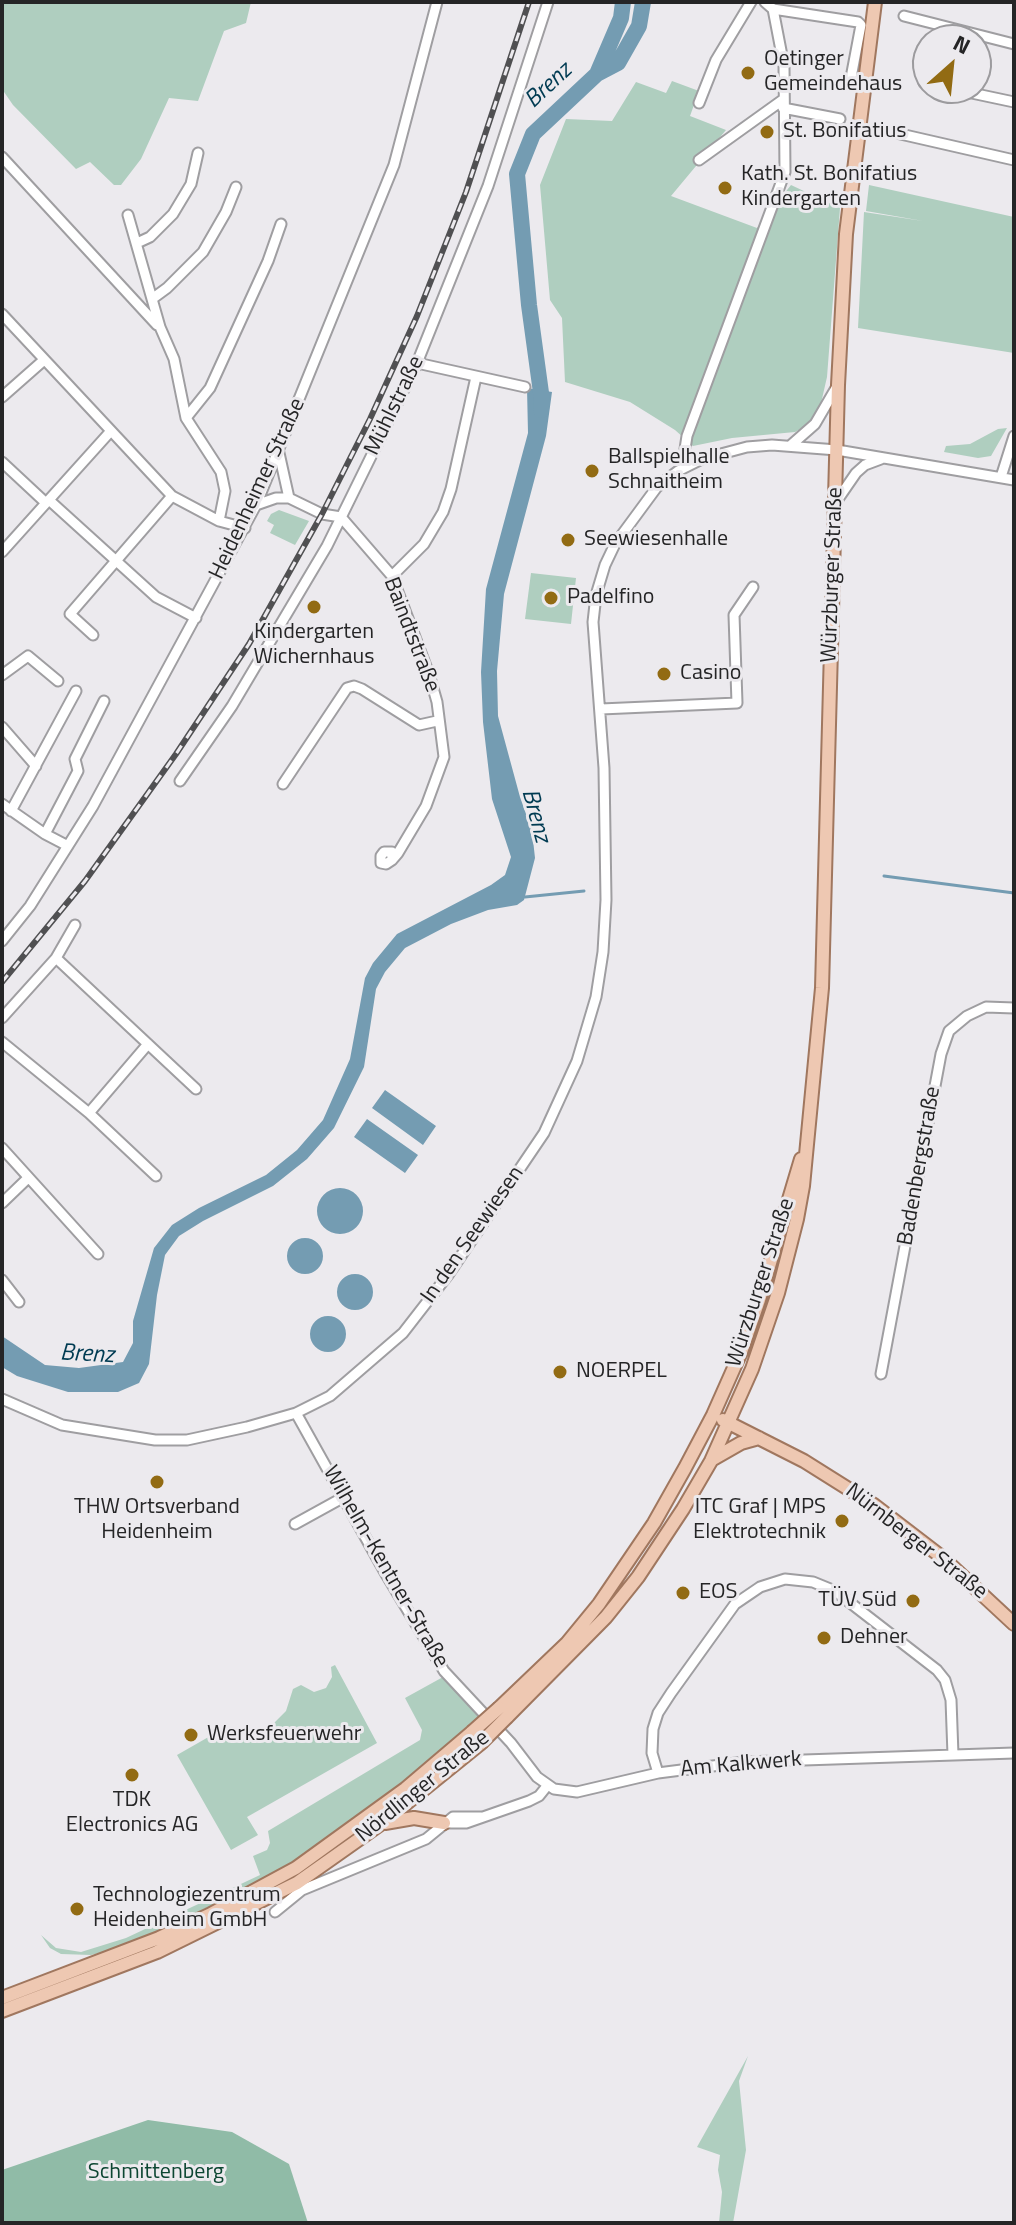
<!DOCTYPE html>
<html>
<head>
<meta charset="utf-8">
<style>
  body { margin:0 }
  #map { position:relative; width:1016px; height:2225px; overflow:hidden; background:#eceaee; font-family:"Titillium Web",sans-serif }
  canvas { display:block }
  .frame { position:absolute; inset:0; border:4px solid #252526; pointer-events:none }
  .north { position:absolute; left:912px; top:24px; width:80px; height:80px; box-sizing:border-box; background:#eceaee; border:2px solid #9c9b9e; border-radius:50%; rotate:27deg; font-size:22px; font-weight:700; line-height:32px; text-align:center; color:#252526 }
  .north::after { content:''; display:block; margin:auto; width:28px; height:36px; background:#926b13; clip-path:polygon(50% 0,100% 100%,50% 72%,0 100%) }
</style>
</head>
<body>
<div id="map">
<canvas width="1016" height="2225"></canvas>
<div class="frame"></div>
<div class="north">N</div>
</div>
<script>
const ctx = document.querySelector('canvas').getContext('2d');
ctx.lineJoin = 'round';
function fill(path, color) {
  ctx.fillStyle = color;
  ctx.fill(path, 'evenodd');
}
function poly(rows) {
  const path = new Path2D();
  for (const r of rows) {
    if (r.length === 3) {
      path.moveTo(r[0] + r[2], r[1]);
      path.arc(r[0], r[1], r[2], 0, 2 * Math.PI);
      continue;
    }
    path.moveTo(r[0], r[1]);
    for (let i = 2; i < r.length; i += 2) path.lineTo(r[i], r[i + 1]);
  }
  return path;
}
function stroke(path, color, width, dash) {
  ctx.strokeStyle = color;
  ctx.lineWidth = width;
  ctx.lineCap = dash ? 'butt' : 'round';
  ctx.setLineDash(dash || []);
  ctx.stroke(path);
}
function label(font, color, halo, rows, align = 'center') {
  ctx.font = font + ' "Titillium Web",sans-serif';
  ctx.lineWidth = 6;
  ctx.setLineDash([]);
  ctx.textBaseline = 'middle';
  ctx.strokeStyle = halo;
  ctx.fillStyle = color;
  for (const [text, x, y, turn = 0] of rows) {
    ctx.save();
    ctx.translate(x, y);
    ctx.rotate((+turn || 0) * Math.PI / 180);
    ctx.textAlign = isNaN(turn) ? turn : align;
    if (halo) ctx.strokeText(text, 0, 0);
    ctx.fillText(text, 0, 0);
    ctx.restore();
  }
}
fill(poly([
  [2,2,251,2,246,23,224,31,198,101,169,98,141,159,121,185,114,185,90,162,76,169,13,105,2,89],
  [672,81,699,91,690,116,726,130,671,196,757,228,791,185,840,208,827,377,819,412,808,425,795,432,732,438,693,446,675,430,630,402,565,382,562,318,550,300,540,185,566,119,612,121,636,82,666,93],
  [869,185,1014,217,1014,353,858,328,864,212,923,221,866,211],
  [1007,428,991,456,978,458,944,452,946,446,970,444,998,429],
  [279,510,309,521,295,545,270,533,274,525,267,521,271,514],
  [531,573,576,578,571,624,525,619],
  [335,1665,377,1743,247,1817,258,1835,231,1850,177,1755,226,1727,229,1739,249,1739,272,1725,286,1711,293,1689,301,1685,314,1692,326,1688,332,1677,331,1667],
  [443,1677,482,1717,435,1759,320,1845,279,1871,200,1914,126,1947,91,1955,61,1954,50,1948,41,1935,56,1948,81,1952,126,1938,260,1875,253,1856,267,1850,270,1843,268,1831,420,1740,422,1730,405,1698],
  [748,2056,739,2081,746,2150,733,2223,719,2223,722,2192,718,2170,720,2155,697,2147]
]), '#afcebf');
fill(poly([
  [148,2120,232,2132,289,2164,308,2223,2,2223,2,2170]
]), '#90bba7');
fill(poly([
  [527,388,552,392,546,436,504,594,497,671,498,716,520,797,532,831,535,858,524,900,517,905,488,910,451,924,405,948,385,972,376,989,364,1067,334,1128,307,1159,273,1186,203,1221,179,1236,165,1255,157,1295,149,1364,139,1383,118,1392,68,1392,17,1376,2,1367,2,1336,45,1365,79,1368,123,1362,133,1343,133,1321,154,1248,172,1225,199,1208,266,1175,297,1150,323,1120,350,1059,365,978,373,963,397,934,491,885,505,875,511,857,492,799,483,722,481,672,486,589,528,433],
  [385,1090,436,1126,423,1145,372,1108],
  [367,1119,418,1155,405,1173,354,1137],
  [340,1211,23],
  [305,1256,18],
  [355,1292,18],
  [328,1334,18]
]), '#749cb2');
stroke(poly([
  [884,876,1014,893],
  [525,897,584,891]
]), '#749cb2', 3);
stroke(poly([
  [597,74,618,63,639,26,643,2],
  [541,410,542,400,529,305,517,174,533,134,597,74,621,18,623,2]
]), '#749cb2', 16);
const minor = poly([
  [773,9,858,22,861,25,850,83],
  [904,16,1014,44],
  [924,83,928,84],
  [948,88,1014,102],
  [699,103,716,60,751,2],
  [783,108,840,119],
  [896,133,1014,160],
  [2,157,157,325],
  [699,160,784,99],
  [128,215,160,327,174,359,186,418,221,472,225,491,219,521],
  [137,243,150,237,173,214,191,184,198,153],
  [152,299,167,288,203,252,226,212,236,187],
  [2,314,172,496,219,521,245,528],
  [417,363,525,387],
  [2,397,44,360],
  [186,418,210,388,268,261,281,224],
  [790,446,815,424,836,388],
  [279,453,289,498],
  [2,462,46,503],
  [690,465,685,449,687,436,785,172,784,66,773,9,765,2],
  [1001,477,1014,436],
  [49,500,156,597,196,618],
  [836,502,856,473,865,465,881,459],
  [256,505,276,498,289,498,322,514,341,517,392,576,429,674,437,702,444,757,426,806,398,853,392,860,386,864,381,863,381,856,384,852,392,852,392,860],
  [2,552,110,432],
  [392,576,424,544,443,512,451,489,476,377],
  [93,635,70,614,172,496],
  [2,675,28,656,58,681],
  [601,709,737,703,734,615,753,587],
  [2,727,36,766],
  [180,781,232,706,327,546,417,363,488,186,548,2],
  [283,784,347,688,354,686,362,689,419,725,437,721],
  [2,804,45,834,68,846],
  [11,811,76,691],
  [45,834,78,771,75,759,104,701],
  [2,941,30,906,93,806,256,505,394,165,437,2],
  [56,958,196,1089],
  [2,1018,56,958,75,925],
  [2,1042,89,1113,156,1176],
  [89,1113,148,1044],
  [2,1148,98,1254],
  [2,1203,28,1178],
  [2,1280,19,1302],
  [881,1374,941,1054,949,1031,967,1016,986,1007,1014,1008],
  [2,1399,62,1425,155,1440,187,1440,247,1427,296,1413,330,1396,403,1333,448,1275,544,1133,577,1061,596,997,603,952,606,900,604,768,593,622,596,595,605,565,615,544,657,487,678,471,702,459,747,447,772,445,837,450,1014,480],
  [296,1413,387,1576,444,1671,511,1743,537,1777,554,1789,577,1792,658,1773,744,1762,1014,1753],
  [295,1524,344,1497],
  [658,1773,652,1753,653,1729,658,1713,671,1693,735,1604,760,1587,785,1579,813,1582,835,1591,937,1670,945,1680,951,1700,953,1755],
  [444,1823,466,1823,529,1801,539,1796,547,1786],
  [275,1912,302,1890,426,1839,453,1817,481,1817]
]);
const major = poly([
  [723,1420,804,1461,874,1505,943,1558,1014,1624],
  [713,1459,741,1443,759,1438],
  [499,1708,567,1643,599,1604,654,1523,685,1468,713,1415,741,1352,759,1300,801,1159],
  [507,1717,606,1617,638,1577,683,1509,711,1461,752,1369,778,1293,797,1219,803,1186,822,988,838,385,846,234,875,2],
  [385,1823,414,1818,444,1823],
  [2,1998,159,1938,209,1915,296,1868,405,1789,472,1732],
  [2,2011,157,1952,297,1883,382,1823,481,1743]
]);
stroke(minor, '#9f9ea1', 13);
stroke(major, '#a0775f', 16);
stroke(minor, '#fff', 9);
stroke(major, '#eec8b2', 12);
const rail = poly([
  [2,982,85,881,176,754,249,644,322,514,370,419,417,316,466,192,529,2]
]);
stroke(rail, '#505052', 6);
stroke(rail, '#eceaee', 3, [9]);
const majorBridge = poly([
  [472,1732,499,1708],
  [481,1743,507,1717]
]);
stroke(majorBridge, '#a0775f', 16, []);
stroke(majorBridge, '#eec8b2', 12);
for (const [x, y, r, color] of [
  [748,73,8,"#926b13"],
  [767,132,8,"#926b13"],
  [725,188,8,"#926b13"],
  [592,471,8,"#926b13"],
  [568,540,8,"#926b13"],
  [551,598,8,"#926b13"],
  [314,607,8,"#926b13"],
  [664,674,8,"#926b13"],
  [560,1372,8,"#926b13"],
  [157,1482,8,"#926b13"],
  [842,1521,8,"#926b13"],
  [683,1593,8,"#926b13"],
  [913,1601,8,"#926b13"],
  [824,1638,8,"#926b13"],
  [191,1735,8,"#926b13"],
  [132,1775,8,"#926b13"],
  [77,1909,8,"#926b13"]
]) {
  const dot = new Path2D();
  dot.arc(x, y, r, 0, 2 * Math.PI);
  ctx.fillStyle = color;
  ctx.fill(dot);
  stroke(dot, '#eceaee', 3);
}
label('22px', '#252526', '#eceaee', [
  ["Oetinger",764,60],
  ["Gemeindehaus",764,85],
  ["St. Bonifatius",783,132],
  ["Kath. St. Bonifatius",741,175],
  ["Kindergarten",741,200],
  ["Ballspielhalle",608,458],
  ["Schnaitheim",608,483],
  ["Seewiesenhalle",584,540],
  ["Padelfino",567,598],
  ["Kindergarten",314,633,"center"],
  ["Wichernhaus",314,658,"center"],
  ["Casino",680,674],
  ["NOERPEL",576,1372],
  ["THW Ortsverband",157,1508,"center"],
  ["Heidenheim",157,1533,"center"],
  ["ITC Graf | MPS",826,1508,"right"],
  ["Elektrotechnik",826,1533,"right"],
  ["EOS",699,1593],
  ["TÜV Süd",897,1601,"right"],
  ["Dehner",840,1638],
  ["Werksfeuerwehr",207,1735],
  ["TDK",132,1801,"center"],
  ["Electronics AG",132,1826,"center"],
  ["Technologiezentrum",93,1896],
  ["Heidenheim GmbH",93,1921]
], 'left');
label('22px', '#252526', '#eceaee', [
  ["Mühlstraße",395,406,-64],
  ["Heidenheimer Straße",258,489,-65],
  ["Würzburger Straße",833,575,-88],
  ["Baindtstraße",411,635,69],
  ["Badenbergstraße",920,1166,-80],
  ["In den Seewiesen",473,1235,-55],
  ["Würzburger Straße",761,1283,-72],
  ["Nürnberger Straße",916,1542,38],
  ["Wilhelm-Kentner-Straße",385,1567,60],
  ["Am Kalkwerk",741,1765,-5],
  ["Nördlinger Straße",423,1787,-39]
]);
label('22px', '#0c4632', '#eceaee', [
  ["Schmittenberg",156,2173]
]);
label('italic 24px', '#003b52', '#eceaee', [
  ["Brenz",549,86,-43],
  ["Brenz",535,816,75],
  ["Brenz",87,1355,3]
]);
</script>
</body>
</html>
